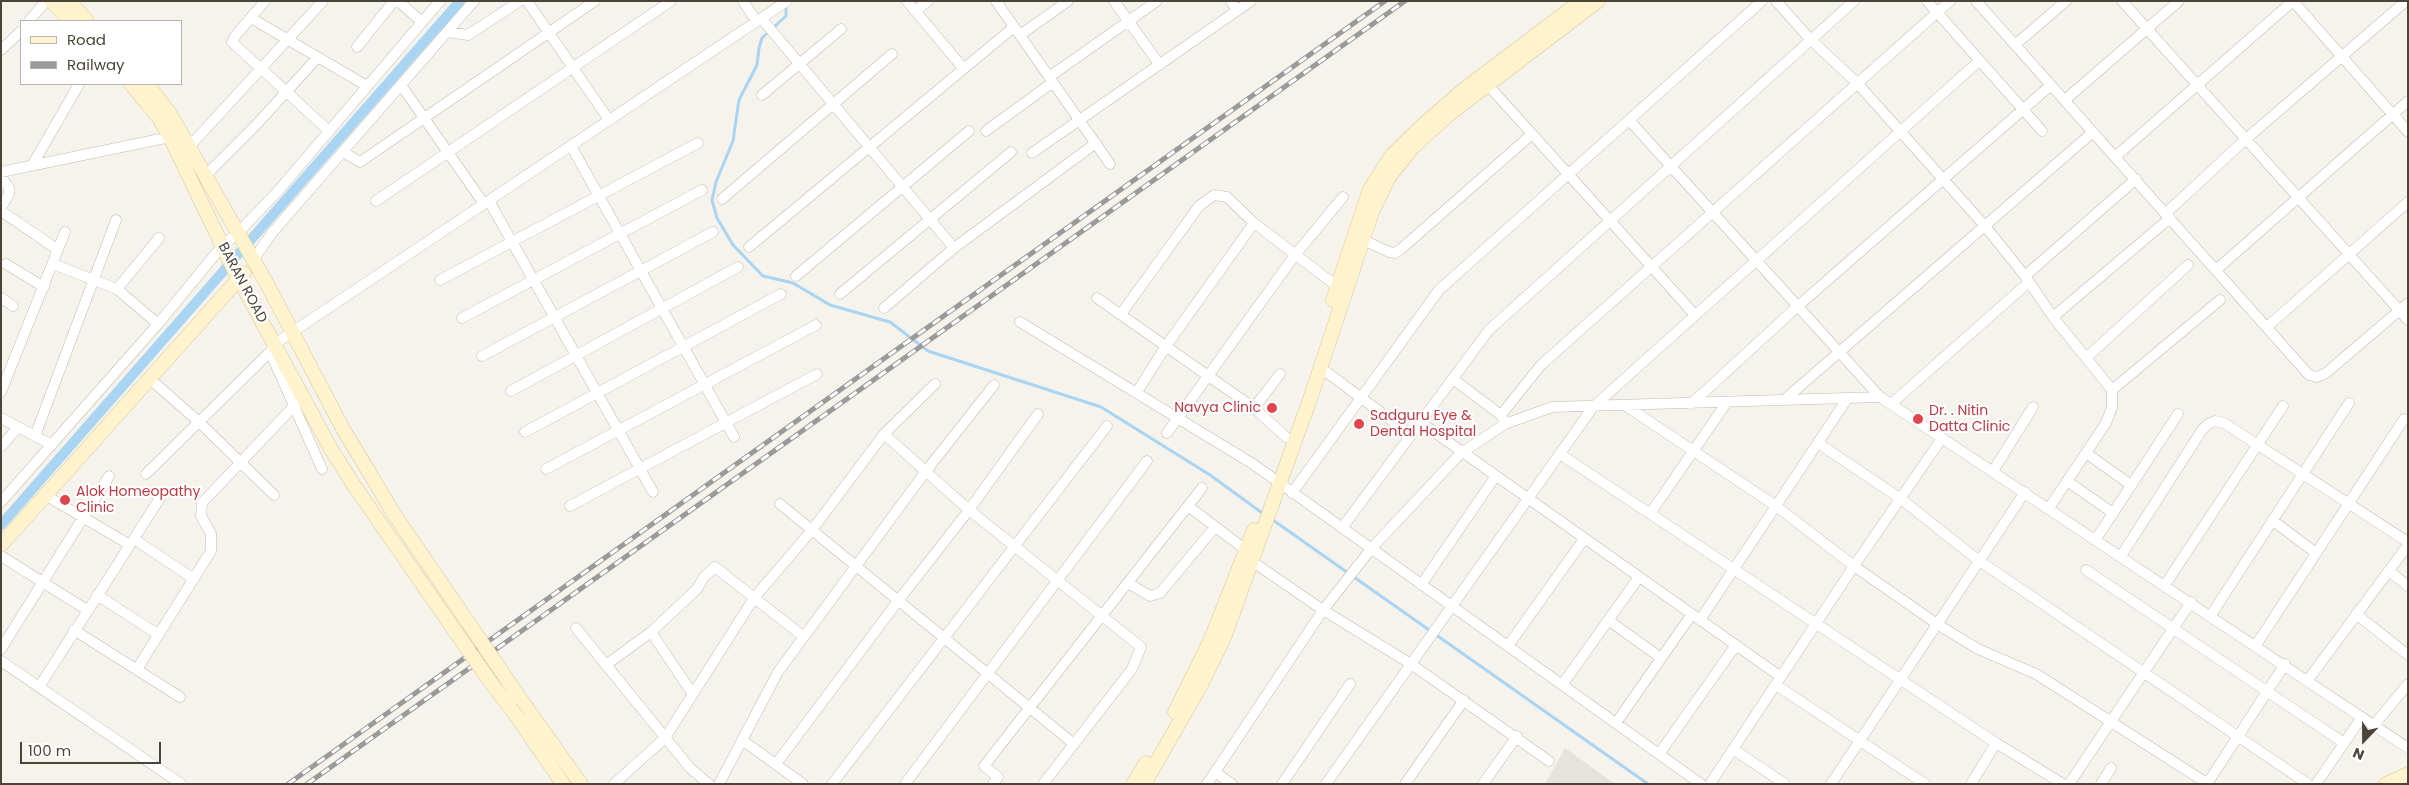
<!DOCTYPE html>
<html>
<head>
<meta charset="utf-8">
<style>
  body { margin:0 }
  #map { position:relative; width:2409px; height:785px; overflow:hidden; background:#f6f3ec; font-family:Poppins,sans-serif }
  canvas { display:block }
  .frame { position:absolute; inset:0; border:2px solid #4b4439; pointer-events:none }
  .legend { position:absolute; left:20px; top:20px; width:162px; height:65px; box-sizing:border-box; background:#fff; border:1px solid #b7b4b0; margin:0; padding:6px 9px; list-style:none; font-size:15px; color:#4b4439 }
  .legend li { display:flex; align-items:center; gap:10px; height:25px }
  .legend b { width:25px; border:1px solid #b7b4b0 }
  .north { position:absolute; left:2339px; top:715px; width:50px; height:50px; -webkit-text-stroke:4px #fff; paint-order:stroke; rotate:202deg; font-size:14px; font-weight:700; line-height:20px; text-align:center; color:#4b4439 }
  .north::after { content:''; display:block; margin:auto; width:18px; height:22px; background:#4b4439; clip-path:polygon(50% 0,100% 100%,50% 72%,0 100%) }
  .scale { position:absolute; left:20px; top:742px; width:141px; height:22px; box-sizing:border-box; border:2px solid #4b4439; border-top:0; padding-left:6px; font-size:15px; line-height:18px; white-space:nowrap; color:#4b4439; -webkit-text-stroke:4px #fff; paint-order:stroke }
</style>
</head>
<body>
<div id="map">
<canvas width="2409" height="785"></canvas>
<div class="frame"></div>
<ul class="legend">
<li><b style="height:6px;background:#fff3cd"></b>Road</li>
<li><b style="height:6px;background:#9a9a9a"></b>Railway</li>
</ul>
<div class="north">N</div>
<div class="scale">100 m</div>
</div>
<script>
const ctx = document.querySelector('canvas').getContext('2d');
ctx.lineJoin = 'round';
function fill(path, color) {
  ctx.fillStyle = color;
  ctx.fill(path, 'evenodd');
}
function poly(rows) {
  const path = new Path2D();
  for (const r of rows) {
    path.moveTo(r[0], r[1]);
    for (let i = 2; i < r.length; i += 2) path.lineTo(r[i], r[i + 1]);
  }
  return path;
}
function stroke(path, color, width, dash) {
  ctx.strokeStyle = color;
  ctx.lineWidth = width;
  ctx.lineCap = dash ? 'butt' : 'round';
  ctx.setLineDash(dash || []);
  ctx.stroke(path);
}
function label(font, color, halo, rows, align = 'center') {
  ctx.font = font + ' Poppins,sans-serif';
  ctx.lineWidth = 4.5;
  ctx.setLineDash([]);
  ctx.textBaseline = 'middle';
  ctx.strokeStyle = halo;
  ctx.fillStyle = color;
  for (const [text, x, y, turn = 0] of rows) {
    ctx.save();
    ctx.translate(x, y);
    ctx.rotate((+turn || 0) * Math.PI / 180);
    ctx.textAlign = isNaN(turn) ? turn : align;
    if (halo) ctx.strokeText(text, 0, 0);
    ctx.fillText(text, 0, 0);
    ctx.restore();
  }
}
fill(poly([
  [1565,748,1615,784,1545,784]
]), '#e6e2dd');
stroke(poly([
  [786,5,786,16,762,38,759,48,757,65,739,100,733,141,716,182,712,200,717,218,733,245,763,276,793,283,830,305,890,322,928,351,1101,407,1210,475,1265,515],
  [1270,518,1648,784]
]), '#a9d4f2', 3);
stroke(poly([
  [1,525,460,1]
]), '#a9d4f2', 10);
const street = poly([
  [265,1,236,35,232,42,329,131],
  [398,1,422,22],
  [527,1,609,120],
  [743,1,756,21],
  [907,1,963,68],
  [996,1,1110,164],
  [1114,1,1160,65],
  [1231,1,1237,11],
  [1776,1,1810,39,1857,83,1985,226,2025,276,2053,317,2112,390,2112,407,2106,423,2049,508],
  [1927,1,2042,131],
  [1976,1,2309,375,2317,377,2326,373,2408,303],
  [2122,1,2408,320],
  [2293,1,2408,132],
  [915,11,928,1],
  [251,18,367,86],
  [761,18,954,248],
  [29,21,46,1],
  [448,32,468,35,520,1],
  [1020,35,1068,1],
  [2015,45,2066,1],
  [357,47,394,1],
  [1,50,21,31],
  [1049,77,1157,1],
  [1487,84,1695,315],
  [401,85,484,204],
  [762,95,841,29],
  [2065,100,2179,1],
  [1629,120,1880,397,2408,748],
  [986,131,1053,82],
  [571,146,734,437],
  [189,147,323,1],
  [343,152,360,162,595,1],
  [1032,153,1251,1],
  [2115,157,2293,1],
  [33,164,79,84],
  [1,172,170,137],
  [205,176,256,125,317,58],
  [1,177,9,188,9,194,1,208],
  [722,199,892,54],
  [376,201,671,1],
  [489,201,653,492],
  [1,211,58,250],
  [2166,213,2246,139,2406,1],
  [1363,240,1389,252,1395,253,1401,249,1531,135],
  [749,247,1014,27],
  [253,260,272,233,474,1],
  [6,264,44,287],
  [53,264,117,289,158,324],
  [2216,270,2408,101],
  [796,276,969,131],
  [2025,276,2136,179],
  [440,280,698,143],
  [117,289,159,238],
  [840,294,1011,152],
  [1,298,13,306],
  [1097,298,1254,408,1286,437],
  [884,308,954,248,1096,143],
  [1121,314,1199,206,1214,195,1227,197,1254,223,1338,287],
  [2053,317,2170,218],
  [462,318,702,190],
  [1020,322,1253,464,1701,784],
  [2267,327,2408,202],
  [270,352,322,469],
  [482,356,713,232],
  [2086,358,2188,265],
  [1321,368,1411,435],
  [149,378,199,422,274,495],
  [1453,379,1501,415,1504,421],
  [2112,390,2220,300],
  [511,391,738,267],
  [1,392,65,232],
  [1137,392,1166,346,1254,223],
  [1784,400,2093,132],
  [1691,404,1798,306,2051,85],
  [1891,404,2029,282],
  [1626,406,1776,506,1854,566,1937,624,1978,649,2036,674,2052,684,2208,784],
  [1254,408,1280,374],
  [1501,415,1541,365,1950,1],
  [1,418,52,445],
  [1420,422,1781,677],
  [525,432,781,294],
  [1167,433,1295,255,1343,197],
  [884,434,969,510,1141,647,1132,669,1043,784],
  [35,436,116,220],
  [1818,443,1901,499,1978,560,2308,784],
  [1,447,18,427],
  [2086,453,2131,485],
  [1560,454,1996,743,2063,784],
  [546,469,816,325],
  [1993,471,2033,407],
  [146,474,270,352,276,343,787,1],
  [2067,481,2113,513],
  [1292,493,1439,290,1762,1],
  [45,495,130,545],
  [1,502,158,324,222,246,238,233,278,191,440,1],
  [780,504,1074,744],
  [570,506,817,374],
  [1188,506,1246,550],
  [1650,514,1727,402],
  [2272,520,2316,553],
  [1342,528,1489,330,1854,1],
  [134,539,194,579],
  [2096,539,2178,414],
  [1,556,87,610],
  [2121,556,2202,430,2208,424,2215,421,2224,423,2408,542],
  [1253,562,1323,610,1411,664,1549,761],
  [2086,570,2344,743],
  [2389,571,2408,586],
  [1128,583,1150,596,1160,593,1215,527],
  [1421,585,1495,477],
  [2165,585,2283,406],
  [97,595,159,635],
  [2356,614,2408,655],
  [2211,615,2349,403],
  [1608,620,1661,658],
  [1700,620,1847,399],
  [576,628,690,768,709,784],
  [74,630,180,697],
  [651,632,692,693],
  [2256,645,2404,419],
  [1508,646,1584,539],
  [1,649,109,476],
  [1,661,181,784],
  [606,665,651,632,697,589,704,577,715,567,804,637],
  [137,669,211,551,211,534,201,516,202,503,295,405],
  [2308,680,2408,545],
  [1562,685,1639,577],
  [1776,685,1925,784],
  [39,687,160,498],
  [1616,723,1692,614],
  [2374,725,2408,684],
  [742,740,803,784],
  [1733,749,1785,784],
  [1659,754,1736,645],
  [776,764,898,601,969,510,1038,414],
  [1215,772,1232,784],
  [614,784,665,738,754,598,812,530,884,434,935,384],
  [719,784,778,672,926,471,994,385],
  [832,784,1107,426],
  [905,784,1147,461],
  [993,784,998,777,984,766,1202,488],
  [1207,784,1323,610,1371,549,1461,453,1505,424,1552,407,1880,397],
  [1282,784,1350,684],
  [1326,784,1593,407,1979,61],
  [1405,784,1464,700],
  [1483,784,1517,736],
  [1710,784,1854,566,1942,438],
  [1831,784,2025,492],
  [1971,784,1996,743],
  [2069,784,2191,602],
  [2101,784,2111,768],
  [2207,784,2285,664],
  [2316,784,2362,717]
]);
const secondary = poly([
  [51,1,71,21],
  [69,1,87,21],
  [131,84,159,118,170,137,234,270,331,449,353,484],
  [147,84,170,114,189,147,266,282,343,429,369,472],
  [1333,300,1370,189,1392,155,1421,127,1462,91,1581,1],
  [1,545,244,273],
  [519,697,581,784],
  [1175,712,1211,639,1254,530],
  [518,718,563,784],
  [1133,784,1146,763],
  [1144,784,1201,685,1224,638,1309,402,1372,212,1389,177,1413,147,1448,115,1598,1],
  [2386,784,2408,774]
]);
stroke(street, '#c2bbae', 11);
stroke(secondary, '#d6c79b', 15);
stroke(street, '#fff', 10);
stroke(secondary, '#fff3cd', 14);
const rail = poly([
  [288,784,1385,1],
  [307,784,1405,1]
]);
stroke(rail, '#9a9a9a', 5);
stroke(rail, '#fff', 3, [9]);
const secondaryBridge = poly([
  [369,472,394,514,519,697],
  [353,484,489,680,518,718]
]);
stroke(secondaryBridge, '#d6c79b', 15, []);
stroke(secondaryBridge, '#fff3cd', 14);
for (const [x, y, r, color] of [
  [1272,408,6,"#e0444e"],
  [1918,419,6,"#e0444e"],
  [1359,424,6,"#e0444e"],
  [65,500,6,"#e0444e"]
]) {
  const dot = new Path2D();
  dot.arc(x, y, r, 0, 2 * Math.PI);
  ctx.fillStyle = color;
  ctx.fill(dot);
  stroke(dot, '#fff', 2);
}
label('14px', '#4b4439', '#fff', [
  ["BARAN ROAD",242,283,62]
]);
label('14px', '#be3a42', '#fff', [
  ["Navya Clinic",1261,408,"right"],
  ["Dr. . Nitin",1929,411],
  ["Datta Clinic",1929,427],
  ["Sadguru Eye &",1370,416],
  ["Dental Hospital",1370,432],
  ["Alok Homeopathy",76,492],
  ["Clinic",76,508]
], 'left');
</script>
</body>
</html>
